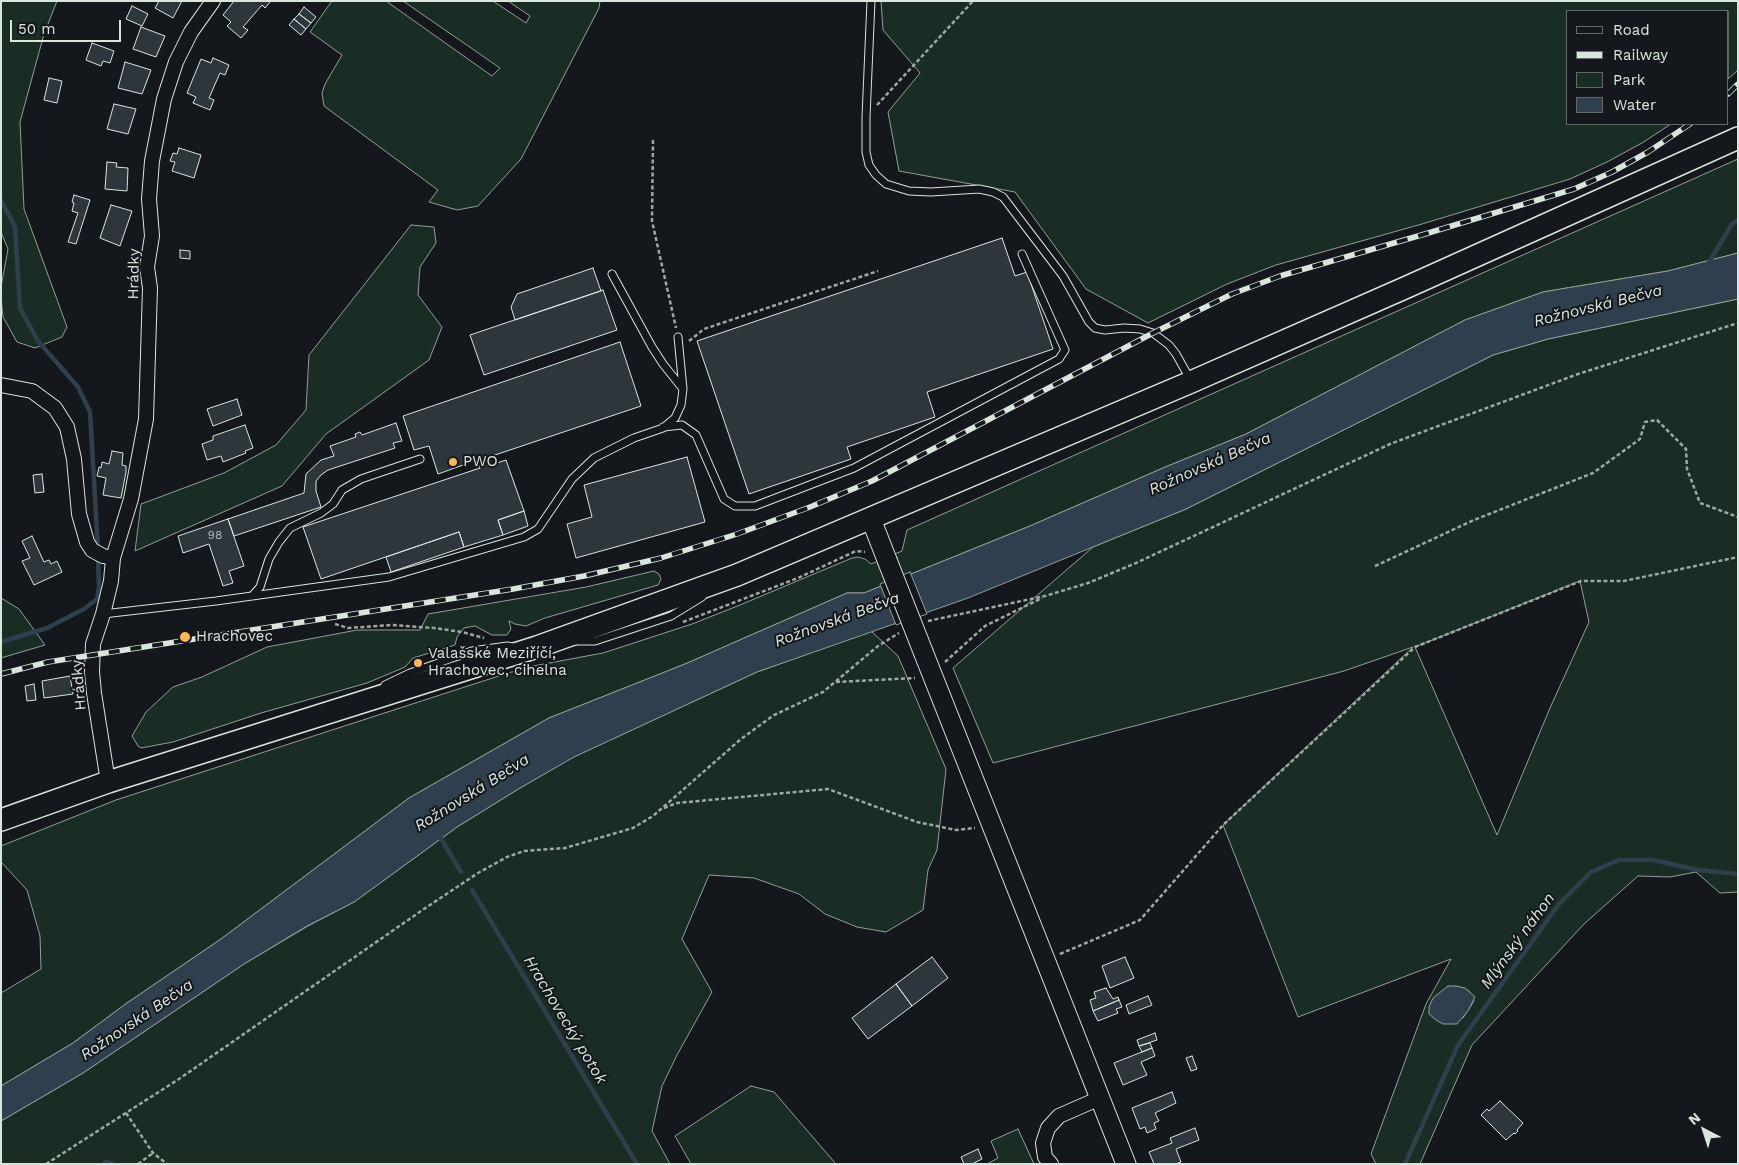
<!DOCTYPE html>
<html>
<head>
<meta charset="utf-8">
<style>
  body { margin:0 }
  #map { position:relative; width:1739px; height:1165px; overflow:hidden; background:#14181c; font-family:"Work Sans",sans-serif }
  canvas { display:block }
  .frame { position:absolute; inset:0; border:2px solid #d8e6dc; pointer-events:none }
  .legend { position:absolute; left:1566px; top:10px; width:162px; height:115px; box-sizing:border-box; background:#14181c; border:1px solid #626a69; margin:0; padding:6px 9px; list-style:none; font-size:15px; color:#d8e6dc }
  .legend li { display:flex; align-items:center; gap:10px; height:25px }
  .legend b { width:25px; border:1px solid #626a69 }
  .north { position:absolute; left:1679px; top:1105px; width:50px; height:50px; -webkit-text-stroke:4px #14181c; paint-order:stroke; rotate:320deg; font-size:14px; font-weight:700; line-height:20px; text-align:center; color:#d8e6dc }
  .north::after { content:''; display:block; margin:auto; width:18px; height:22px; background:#d8e6dc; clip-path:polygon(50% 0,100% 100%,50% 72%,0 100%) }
  .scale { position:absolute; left:10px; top:20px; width:111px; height:22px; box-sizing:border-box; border:2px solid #d8e6dc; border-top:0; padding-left:6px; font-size:15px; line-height:18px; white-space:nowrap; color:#d8e6dc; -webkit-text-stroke:4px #14181c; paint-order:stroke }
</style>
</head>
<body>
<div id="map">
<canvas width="1739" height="1165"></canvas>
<div class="frame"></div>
<ul class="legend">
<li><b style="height:6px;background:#14181c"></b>Road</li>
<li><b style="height:6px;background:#d8e6dc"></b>Railway</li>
<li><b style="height:14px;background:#1a2d24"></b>Park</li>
<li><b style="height:14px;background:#2f3f4d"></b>Water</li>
</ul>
<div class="north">N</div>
<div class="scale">50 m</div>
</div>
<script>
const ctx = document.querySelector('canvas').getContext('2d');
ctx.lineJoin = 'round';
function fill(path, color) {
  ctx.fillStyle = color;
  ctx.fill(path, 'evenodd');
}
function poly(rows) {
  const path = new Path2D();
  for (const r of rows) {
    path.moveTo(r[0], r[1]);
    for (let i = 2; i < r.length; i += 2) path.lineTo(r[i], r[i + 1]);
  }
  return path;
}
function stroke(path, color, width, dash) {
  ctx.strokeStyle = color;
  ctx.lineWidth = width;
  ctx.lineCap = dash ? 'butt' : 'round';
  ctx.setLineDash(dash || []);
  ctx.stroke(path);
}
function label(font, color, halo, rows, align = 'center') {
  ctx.font = font + ' "Work Sans",sans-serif';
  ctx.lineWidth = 4;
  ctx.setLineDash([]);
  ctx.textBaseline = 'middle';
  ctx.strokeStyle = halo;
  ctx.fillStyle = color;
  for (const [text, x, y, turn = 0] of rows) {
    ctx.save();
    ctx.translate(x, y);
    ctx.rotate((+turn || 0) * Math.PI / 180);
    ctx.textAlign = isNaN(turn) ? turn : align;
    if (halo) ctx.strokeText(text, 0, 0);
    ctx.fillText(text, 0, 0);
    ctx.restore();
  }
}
const green = poly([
  [1,1,57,1,44,34,20,122,24,209,67,327,62,337,35,348,17,342,3,317,1,297,1,287,8,249,1,232,1,1],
  [332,1,386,1,492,76,500,68,403,1,493,1,526,23,530,16,508,1,600,1,599,8,521,159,478,206,457,210,429,202,438,190,324,106,322,93,325,84,342,55,310,32,332,1],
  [881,1,1738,1,1738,70,1728,79,1728,11,1568,11,1568,124,1671,124,1642,143,1607,162,1570,179,1422,224,1276,265,1227,284,1148,323,1086,289,1015,192,899,171,888,112,920,73,883,30,881,1],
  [1738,159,1738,253,1668,271,1543,292,1465,320,1246,434,1163,468,1030,526,864,593,847,593,685,664,549,718,409,798,221,939,127,1003,73,1043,1,1086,1,993,41,969,40,936,27,890,1,862,1,846,116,800,508,673,533,666,603,653,692,624,740,605,852,558,858,557,865,559,871,564,902,551,907,530,1738,159],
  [411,225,434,227,436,243,420,267,418,295,442,327,429,360,326,434,282,486,135,551,141,504,224,473,276,445,306,410,309,355,411,225],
  [1738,299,1738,892,1720,893,1696,872,1670,877,1638,876,1584,924,1472,1045,1420,1164,1376,1164,1371,1154,1426,1004,1451,959,1298,1017,1223,825,1413,647,1344,671,993,763,953,668,1093,547,1186,509,1493,355,1548,339,1738,299],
  [1580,581,1589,622,1550,708,1497,835,1415,647,1580,581],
  [1456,986,1469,991,1474,1001,1463,1018,1456,986],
  [654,571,659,574,661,579,658,585,545,618,526,626,515,624,509,621,511,629,507,635,492,635,475,626,464,628,457,637,455,645,413,658,405,667,367,683,261,713,173,742,141,748,138,746,132,736,146,712,173,687,202,677,267,647,357,630,420,630,428,614,586,587,654,571],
  [1,598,19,609,45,645,1,658,1,598],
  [871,631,898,656,946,769,937,850,928,870,923,910,886,932,857,927,825,914,799,894,754,878,709,875,682,939,712,992,677,1055,662,1086,652,1131,670,1164,1,1164,1,1121,83,1073,244,964,308,926,354,902,457,827,520,788,573,757,757,672,871,631],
  [751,1086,774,1092,836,1164,691,1164,675,1136,751,1086],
  [1018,1129,1034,1164,987,1164,998,1158,991,1141,1018,1129]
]);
fill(green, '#1a2d24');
stroke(green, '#939e99', 1);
const water = poly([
  [1738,253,1738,299,1548,339,1493,355,1186,509,968,598,757,672,574,757,520,788,457,827,354,902,307,926,244,964,83,1073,1,1121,1,1086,73,1043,127,1003,221,939,409,798,549,718,685,664,847,593,864,593,1030,526,1163,468,1246,434,1465,320,1543,292,1668,271,1738,253],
  [1448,986,1456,986,1465,988,1475,997,1468,1011,1457,1024,1443,1024,1436,1020,1429,1014,1429,1007,1433,998,1448,986]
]);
fill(water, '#2f3f4d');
stroke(water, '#939e99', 1);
const pier = poly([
  [910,572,927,614,896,625,880,584,910,572]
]);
fill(pier, '#14181c');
stroke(pier, '#939e99', 1);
stroke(poly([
  [1,200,15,227,20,308,38,341,78,387,90,412,98,550],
  [1708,264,1732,224,1738,220],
  [1,642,47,628,84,609,97,599,99,586,98,557],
  [439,835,461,872],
  [472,890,637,1164],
  [104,1164,106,1162,114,1164],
  [1405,1164,1458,1045,1559,904,1591,872,1619,860,1653,860,1698,870,1738,874]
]), '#2f3f4d', 4.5);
const building = poly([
  [159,1,182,1,173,18,155,8,159,1],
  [234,1,271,1,265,8,262,5,243,27,248,30,241,38,227,26,231,22,223,15,234,1],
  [132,6,148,14,142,26,126,19,132,6],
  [304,7,316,17,311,23,299,14,304,7],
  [299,14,311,23,306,29,294,19,299,14],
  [294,19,306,29,301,35,289,25,294,19],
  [141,27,165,36,156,57,133,49,141,27],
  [92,43,114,51,110,63,103,61,101,66,86,60,92,43],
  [213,58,229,65,225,75,220,73,209,98,214,100,210,110,193,103,196,97,187,93,201,59,211,63,213,58],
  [125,62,151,70,142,94,118,88,125,62],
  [49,78,62,81,57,103,44,100,49,78],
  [114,104,136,109,128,134,107,129,114,104],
  [179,148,201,155,194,178,172,171,175,162,170,161,173,153,177,154,179,148],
  [107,162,117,163,116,167,128,168,127,191,105,189,107,162],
  [74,195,90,200,76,244,68,242,78,213,72,211,74,203,72,202,74,195],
  [111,205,132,211,120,246,100,238,111,205],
  [1002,238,1015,276,1027,272,1053,349,927,392,935,417,847,447,851,459,749,494,697,341,1002,238],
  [180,250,190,251,190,259,180,258,180,250],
  [593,268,601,291,515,320,511,307,517,294,593,268],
  [603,290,617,330,484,375,470,335,603,290],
  [620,342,641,406,489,457,491,465,506,460,524,511,498,520,503,535,464,547,459,532,321,579,303,527,480,468,477,460,438,474,429,446,414,450,403,416,620,342],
  [237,399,242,415,213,426,207,409,237,399],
  [396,423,402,441,393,443,395,448,328,470,321,475,316,481,316,491,321,507,234,536,228,519,304,493,306,474,321,460,334,456,330,446,356,437,355,434,360,432,362,435,396,423],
  [245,425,253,448,245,451,246,453,223,462,221,456,207,460,202,444,213,440,213,436,245,425],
  [112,451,123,453,122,465,126,466,126,472,121,498,103,495,106,478,97,476,99,467,101,468,102,462,109,464,112,451],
  [687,457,705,522,576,558,567,524,592,517,584,485,687,457],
  [42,474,44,492,35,493,33,475,42,474],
  [524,511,528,526,503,535,498,520,524,511],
  [228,519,244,566,229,571,233,583,223,586,209,544,183,553,178,536,228,519],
  [459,532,464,547,391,572,386,557,459,532],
  [32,536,44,562,49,560,51,564,57,561,62,572,34,585,22,561,30,558,22,541,32,536],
  [70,676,73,694,44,698,42,681,70,676],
  [34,684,36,700,27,701,25,686,34,684],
  [932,957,948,978,912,1006,896,984,932,957],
  [1125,957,1134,978,1110,988,1102,966,1125,957],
  [896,984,912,1006,868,1039,852,1018,896,984],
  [1106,988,1113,999,1118,997,1119,1000,1093,1011,1090,1000,1096,998,1094,992,1106,988],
  [1148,996,1152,1005,1129,1014,1126,1005,1148,996],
  [1119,1000,1122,1007,1116,1009,1118,1013,1098,1021,1093,1011,1119,1000],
  [1155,1033,1157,1040,1139,1046,1137,1040,1155,1033],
  [1150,1043,1152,1048,1142,1052,1139,1046,1150,1043],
  [1152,1048,1155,1056,1141,1062,1147,1075,1123,1085,1114,1063,1152,1048],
  [1192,1056,1197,1069,1191,1071,1186,1058,1192,1056],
  [1172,1092,1176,1103,1155,1113,1159,1121,1154,1123,1156,1129,1147,1133,1145,1127,1140,1129,1132,1108,1172,1092],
  [1500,1101,1523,1123,1517,1130,1518,1131,1515,1134,1514,1133,1506,1140,1481,1115,1487,1109,1489,1111,1500,1101],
  [1195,1128,1199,1140,1176,1149,1181,1162,1175,1164,1154,1164,1149,1152,1172,1143,1170,1138,1195,1128],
  [978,1149,982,1159,972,1164,964,1164,961,1157,978,1149]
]);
fill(building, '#2c363c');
stroke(building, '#d8e6dc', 1);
const lane = poly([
  [871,1,866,117,866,152,869,165,876,175,886,184,909,191,931,192,979,189,993,192,1003,197,1063,276,1089,322,1095,328,1105,330,1124,328,1140,329,1153,333,1169,345,1176,354,1190,379],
  [612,274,652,347,663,364,683,389],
  [663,427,682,425,696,435,724,499,735,506,755,506,854,468,1059,359,1065,350,1022,254],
  [252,596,260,587,269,559,279,542,290,528,321,513,333,504,342,490,361,479,420,459],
  [103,614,216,601,389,577,524,537,538,529,572,479,594,458,634,438,663,428,675,418,681,405,683,389,678,337],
  [575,641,595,641,671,616,702,597],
  [385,685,410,673,472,651,507,646,513,647]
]);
const street = poly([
  [1,385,32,391,55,408,67,427,74,459,79,514,87,542,92,550,103,556,113,558],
  [108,782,94,693,92,672,93,644,103,614,111,581,113,558,131,499,146,419,150,288,147,267,152,236,149,199,152,161,164,99,176,62,191,32,213,1],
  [1051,1164,1045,1157,1043,1143,1048,1128,1059,1116,1100,1098]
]);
const secondary = poly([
  [871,519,887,560],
  [924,654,1126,1164]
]);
const primary = poly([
  [1,820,108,782,537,647,737,575,1191,382,1407,287,1738,138]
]);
stroke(lane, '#d8e6dc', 9);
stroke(street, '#d8e6dc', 16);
stroke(secondary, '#d8e6dc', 21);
stroke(primary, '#d8e6dc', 24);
stroke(poly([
  [877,105,973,1],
  [653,140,652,221,676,328],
  [689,341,704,329,878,271],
  [1375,566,1474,520,1593,473,1640,439,1645,422,1657,420,1686,449,1687,469,1700,503,1738,517],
  [928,621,1045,596,1088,583,1136,563,1390,444,1578,374,1738,323],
  [683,622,798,578,856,551,865,552],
  [335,624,348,628,392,625,434,628,462,632,484,638],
  [945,662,985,626,1042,598],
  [836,682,915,678],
  [664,808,677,803,828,789,917,822,956,830,975,828],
  [1060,954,1140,920,1223,825,1415,647,1581,581,1624,581,1738,557],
  [126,1113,153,1153,167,1164],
  [46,1164,179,1079,421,911,478,873,507,857,524,851,565,848,633,828,653,816,741,739,774,715,823,692,878,646,899,633],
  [138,1164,153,1153]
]), '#9da8a2', 2.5, [4, 2.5]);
stroke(lane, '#14181c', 7);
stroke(street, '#14181c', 14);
stroke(secondary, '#14181c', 19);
stroke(primary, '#14181c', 21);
const rail = poly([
  [1728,94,1738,84],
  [1,674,48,662,513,589,584,576,661,558,737,534,810,507,872,481,1153,333,1232,294,1280,276,1425,234,1574,189,1612,172,1648,152,1690,124]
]);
stroke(rail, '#d8e6dc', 5.5);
stroke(rail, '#14181c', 4, [11]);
const secondaryBridge = poly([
  [887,560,924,654]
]);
stroke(secondaryBridge, '#d8e6dc', 21, []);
stroke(secondaryBridge, '#14181c', 19);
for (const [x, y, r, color] of [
  [453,462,5,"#ffb74d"],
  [185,637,6,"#ffb74d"],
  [418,663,5,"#ffb74d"]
]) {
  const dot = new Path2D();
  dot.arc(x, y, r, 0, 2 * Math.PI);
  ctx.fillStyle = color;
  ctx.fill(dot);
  stroke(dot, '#14181c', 2);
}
label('12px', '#adbab4', null, [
  ["98",215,535]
]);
label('15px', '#d8e6dc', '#14181c', [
  ["Hrádky",134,274,-89],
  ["Hrádky",79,685,-95]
]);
label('15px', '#d8e6dc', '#14181c', [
  ["PWO",463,462],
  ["Hrachovec",196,637],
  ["Valašské Meziříčí,",428,654],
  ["Hrachovec, cihelna",428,671]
], 'left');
label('italic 16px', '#d8e6dc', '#14181c', [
  ["Rožnovská Bečva",1598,306,-14],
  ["Rožnovská Bečva",1210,464,-24],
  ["Rožnovská Bečva",837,620,-20],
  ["Rožnovská Bečva",472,793,-32],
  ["Mlýnský náhon",1518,941,-54],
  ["Rožnovská Bečva",137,1020,-34],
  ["Hrachovecký potok",565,1020,59]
]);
</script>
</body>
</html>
